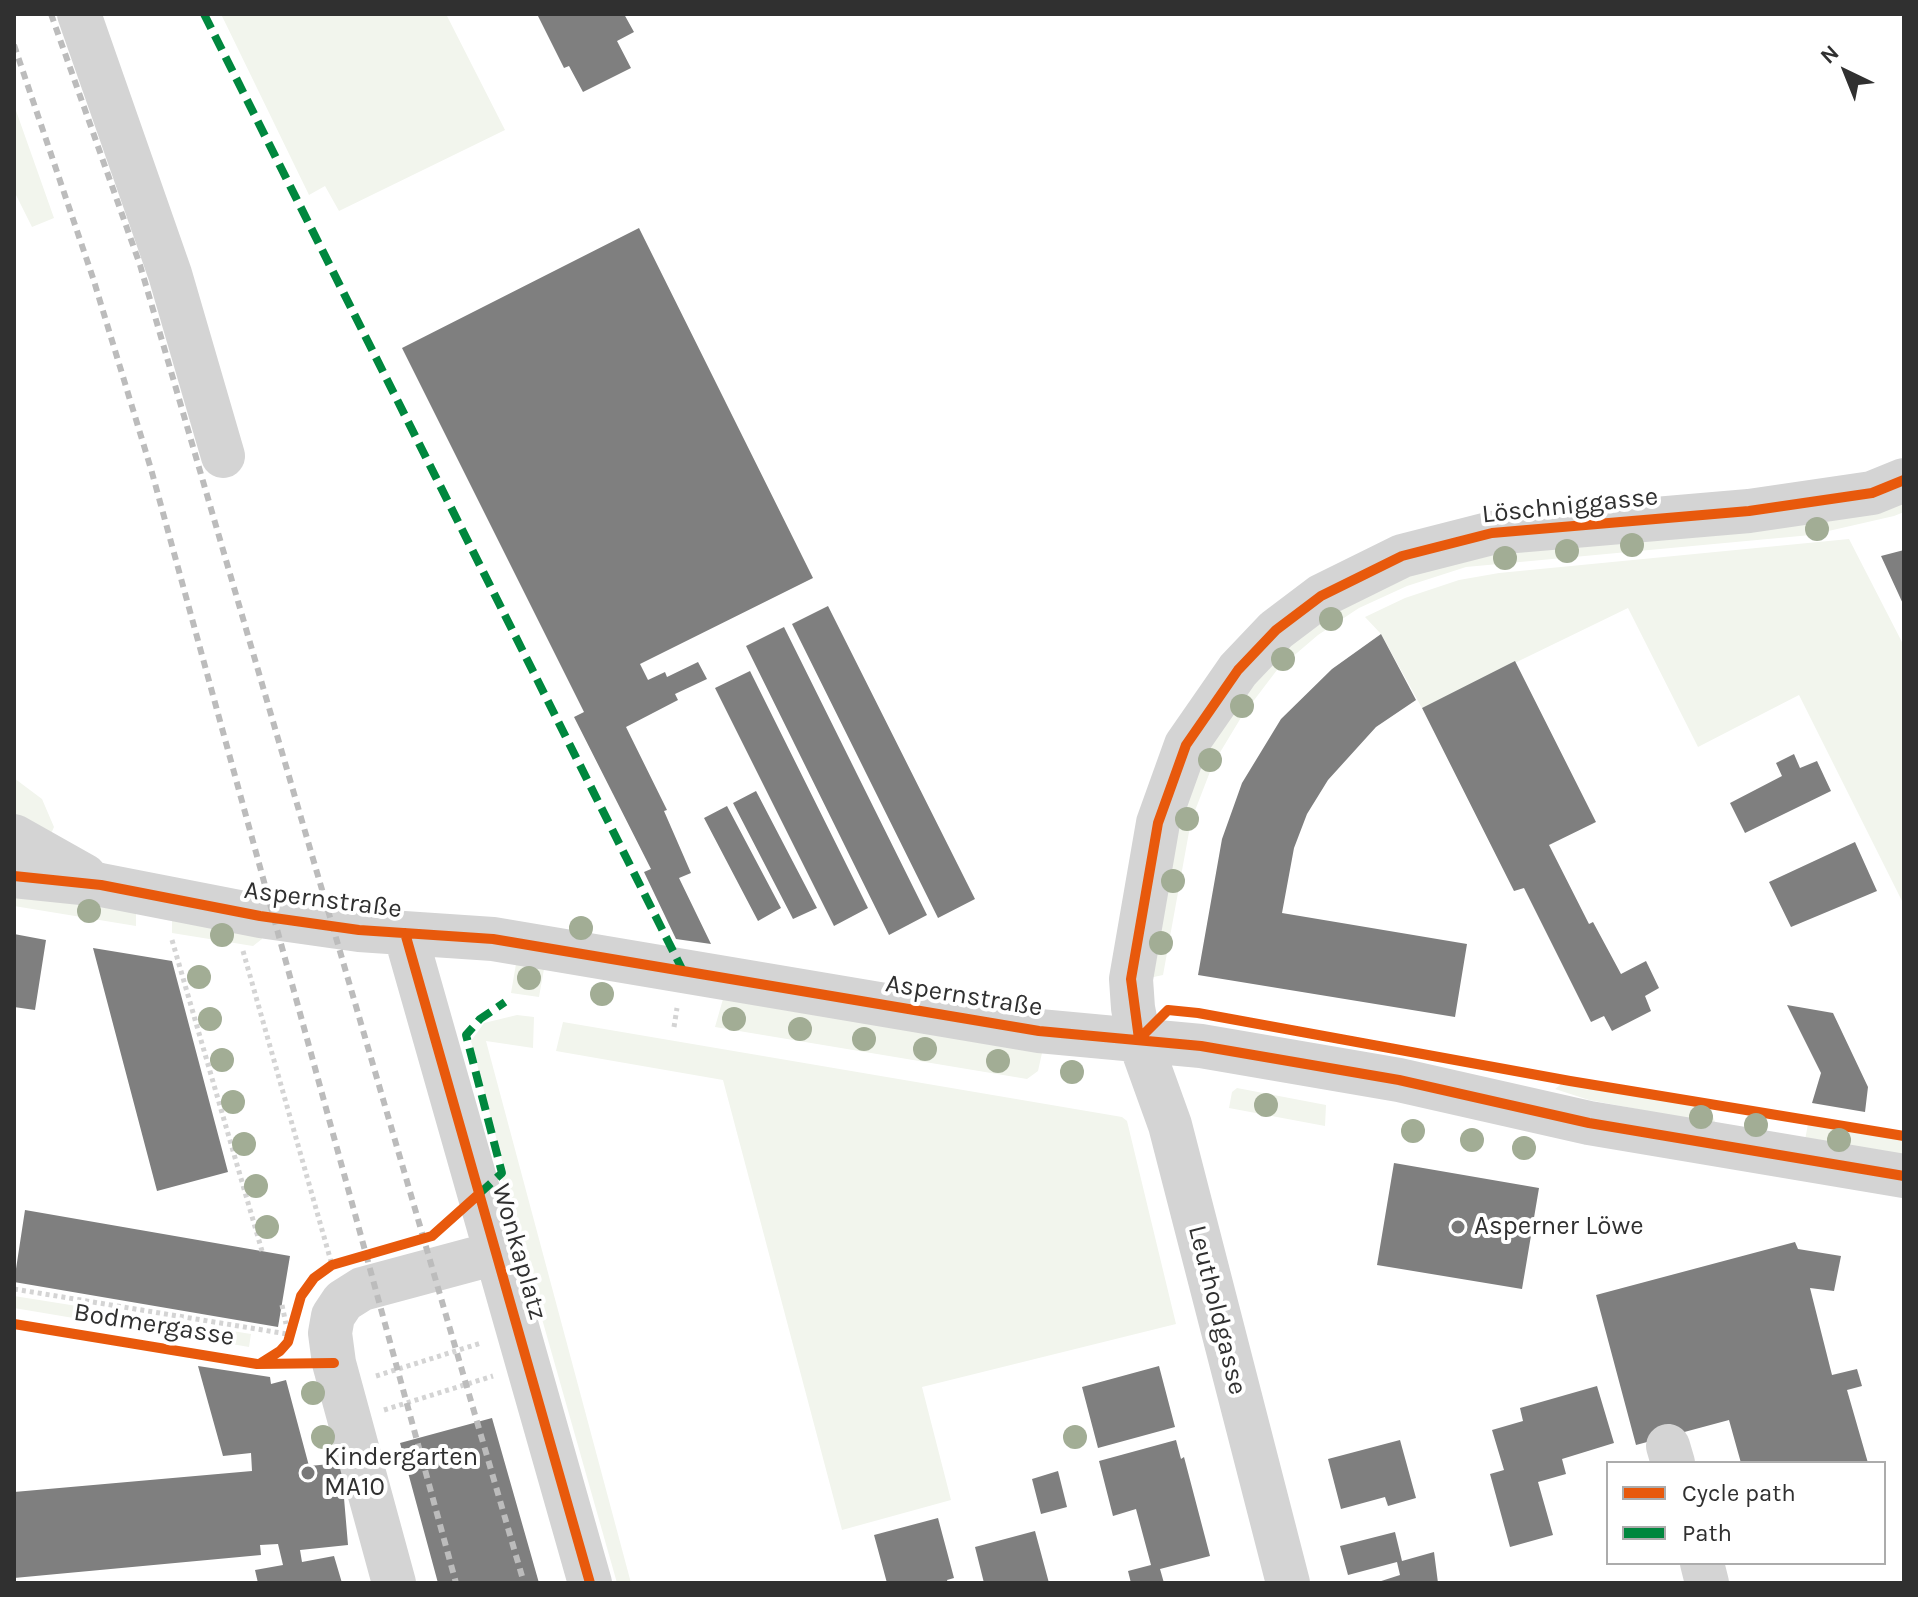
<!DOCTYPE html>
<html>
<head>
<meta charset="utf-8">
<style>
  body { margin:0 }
  #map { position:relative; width:1918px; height:1597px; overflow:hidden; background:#fff; font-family:Karla,sans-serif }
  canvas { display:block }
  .frame { position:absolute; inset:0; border:16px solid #303030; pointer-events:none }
  .legend { position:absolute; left:1606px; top:1461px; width:280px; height:104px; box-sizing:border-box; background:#fff; border:2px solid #acacac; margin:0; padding:10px 14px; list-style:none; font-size:24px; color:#303030 }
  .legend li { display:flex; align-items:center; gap:16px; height:40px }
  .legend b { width:40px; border:2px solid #acacac }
  .north { position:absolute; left:1806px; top:32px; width:80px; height:80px; -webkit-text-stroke:6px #fff; paint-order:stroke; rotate:317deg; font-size:22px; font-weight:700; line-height:32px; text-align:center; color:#303030 }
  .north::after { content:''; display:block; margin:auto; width:28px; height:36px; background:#303030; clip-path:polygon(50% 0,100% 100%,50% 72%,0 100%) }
</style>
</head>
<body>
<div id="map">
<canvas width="1918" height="1597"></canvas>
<div class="frame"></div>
<ul class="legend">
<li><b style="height:10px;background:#e8590c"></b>Cycle path</li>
<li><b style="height:10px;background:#00873e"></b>Path</li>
</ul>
<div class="north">N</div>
</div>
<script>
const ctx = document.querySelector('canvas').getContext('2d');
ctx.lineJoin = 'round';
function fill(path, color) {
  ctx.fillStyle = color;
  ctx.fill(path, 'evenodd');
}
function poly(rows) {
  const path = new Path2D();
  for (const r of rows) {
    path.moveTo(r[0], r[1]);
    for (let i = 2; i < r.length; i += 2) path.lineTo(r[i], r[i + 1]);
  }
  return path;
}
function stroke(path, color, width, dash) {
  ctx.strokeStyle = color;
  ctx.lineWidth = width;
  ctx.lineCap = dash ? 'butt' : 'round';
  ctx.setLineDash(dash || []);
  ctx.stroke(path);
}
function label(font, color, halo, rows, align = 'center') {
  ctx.font = font + ' Karla,sans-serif';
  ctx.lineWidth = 8;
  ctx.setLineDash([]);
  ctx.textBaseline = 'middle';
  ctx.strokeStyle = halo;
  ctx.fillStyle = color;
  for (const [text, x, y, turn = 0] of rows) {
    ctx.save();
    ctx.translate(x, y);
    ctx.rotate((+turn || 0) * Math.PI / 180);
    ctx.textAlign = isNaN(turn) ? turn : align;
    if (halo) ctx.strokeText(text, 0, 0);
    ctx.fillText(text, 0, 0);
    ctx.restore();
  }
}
fill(poly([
  [221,14,446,14,505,130,339,211,325,186,309,195],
  [14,105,54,218,32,227,14,191],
  [1904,498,1904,512,1894,516,1811,535,1466,567,1407,586,1359,608,1318,635,1277,670,1242,716,1213,764,1191,821,1163,975,1149,978,1176,833,1209,745,1230,711,1288,644,1377,585,1461,556],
  [1849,539,1904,646,1904,905,1799,695,1698,747,1628,608,1422,708,1381,634,1365,617,1405,598,1459,580,1499,573],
  [14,778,42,799,54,827,50,836,14,819],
  [14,892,136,912,136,926,14,906],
  [172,918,262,935,262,939,253,946,172,933],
  [516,964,544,969,539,997,511,993],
  [723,999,1042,1053,1038,1071,1027,1079,715,1027],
  [517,1015,534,1017,533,1048,486,1041,631,1583,617,1583,502,1178,505,1172,471,1041,484,1023],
  [563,1022,1122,1117,1127,1121,1176,1324,922,1387,951,1500,842,1530,723,1080,556,1051],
  [1564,1082,1709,1107,1716,1124,1589,1100,1555,1089],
  [1237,1088,1326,1105,1325,1126,1229,1108,1232,1092],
  [1808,1124,1904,1139,1904,1156,1805,1140],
  [14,1296,140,1316,139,1329,14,1308],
  [170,1321,251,1334,249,1347,168,1333]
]), '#f2f5ed');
fill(poly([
  [537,14,624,14,634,32,617,41,631,68,583,92,569,66,564,68],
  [639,228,813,578,640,664,648,680,665,672,667,677,698,662,707,679,675,694,678,700,626,727,667,810,664,811,691,873,679,878,711,944,676,939,644,872,651,869,574,717,584,712,402,348],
  [1904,550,1904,606,1881,556],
  [828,606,975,899,938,918,792,624],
  [784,627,927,915,889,935,746,646],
  [1381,634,1416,700,1376,727,1328,780,1307,814,1294,848,1282,913,1467,944,1455,1017,1198,975,1222,839,1242,783,1281,719,1332,669],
  [1515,661,1596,822,1549,845,1589,924,1593,922,1621,974,1646,961,1659,988,1645,996,1651,1011,1612,1031,1604,1016,1591,1022,1524,888,1514,891,1422,708],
  [750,671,868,908,834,926,715,688],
  [1794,754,1800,768,1817,761,1831,791,1745,833,1730,803,1782,776,1776,763],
  [756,791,817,908,793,919,733,803],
  [727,806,781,908,758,921,704,818],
  [1855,842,1877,891,1791,927,1769,882],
  [14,934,46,940,35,1010,14,1007],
  [93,948,172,961,228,1172,157,1191],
  [1787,1005,1833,1013,1868,1087,1865,1112,1812,1103,1821,1073],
  [1394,1163,1539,1188,1522,1289,1377,1265],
  [25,1210,290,1256,278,1327,14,1282],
  [1795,1242,1798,1249,1841,1256,1834,1291,1810,1288,1832,1375,1857,1369,1862,1386,1847,1390,1868,1463,1741,1463,1729,1420,1636,1445,1596,1295],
  [198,1366,270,1377,271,1384,286,1380,309,1466,341,1463,348,1545,300,1550,302,1562,334,1556,342,1583,258,1583,255,1570,283,1565,278,1544,260,1545,261,1555,14,1578,14,1492,252,1471,251,1453,223,1456],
  [1159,1366,1175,1427,1098,1448,1082,1387],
  [1597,1386,1614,1443,1562,1459,1566,1474,1538,1482,1553,1535,1510,1547,1490,1474,1504,1470,1492,1430,1523,1421,1520,1408],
  [492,1418,539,1583,438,1583,400,1443],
  [1176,1440,1181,1459,1184,1457,1210,1556,1160,1569,1164,1583,1131,1583,1128,1571,1151,1565,1136,1509,1113,1516,1099,1461],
  [1400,1440,1416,1498,1388,1506,1385,1497,1341,1509,1328,1459],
  [1058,1471,1067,1507,1041,1514,1032,1479],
  [938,1518,954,1578,947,1580,948,1583,887,1583,874,1535],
  [1035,1531,1049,1583,984,1583,975,1547],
  [1395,1532,1402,1561,1434,1552,1438,1583,1375,1583,1400,1575,1397,1562,1348,1575,1340,1546]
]), '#7f7f7f');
stroke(poly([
  [172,940,262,1251],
  [243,951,332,1265],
  [674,1027,677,1008],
  [14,1289,287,1334],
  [282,1305,286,1324],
  [376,1376,481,1343],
  [384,1410,493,1376]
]), '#d4d4d4', 5, [4, 4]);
stroke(poly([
  [79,14,170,274,223,456],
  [14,836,85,876],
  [14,876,101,885,260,916,359,930,493,939,1039,1031,1201,1046,1399,1080,1589,1123,1904,1176],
  [405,933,590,1583],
  [1668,1446,1673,1463],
  [1702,1563,1707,1583],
  [394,1583,334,1363,330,1333,333,1316,343,1301,362,1289,496,1253],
  [1288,1583,1170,1125,1139,1039,1133,1008,1131,979,1158,823,1186,745,1238,670,1276,630,1321,596,1402,556,1492,533,1749,511,1872,493,1904,480]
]), '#d4d4d4', 44);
stroke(poly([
  [51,14,140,265,524,1583],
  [14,45,93,278,151,469,456,1583]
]), '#bcbcbc', 6, [8, 6]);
stroke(poly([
  [204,14,683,971],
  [479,1194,502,1173,466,1035,480,1019,505,1002]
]), '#00873e', 8, [16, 8]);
stroke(poly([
  [14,876,101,885,260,916,359,930,493,939,1039,1031,1201,1046,1399,1080,1589,1123,1904,1176],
  [405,933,590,1583],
  [1139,1039,1131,979,1158,823,1186,745,1238,670,1276,630,1321,596,1402,556,1492,533,1749,511,1872,493,1904,480],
  [1139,1039,1168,1010,1198,1013,1570,1081,1904,1136],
  [14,1324,257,1364,334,1363],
  [261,1363,280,1351,288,1342,301,1296,314,1278,332,1265,432,1236,479,1194]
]), '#e8590c', 10);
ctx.fillStyle = '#a2ad95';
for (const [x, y] of [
  [1817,529],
  [1632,545],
  [1567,551],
  [1505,558],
  [1331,619],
  [1283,659],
  [1242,706],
  [1210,760],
  [1187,819],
  [1173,881],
  [89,911],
  [581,928],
  [222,935],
  [1161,943],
  [199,977],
  [529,978],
  [602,994],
  [210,1019],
  [734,1019],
  [800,1029],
  [864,1039],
  [925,1049],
  [222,1060],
  [998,1061],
  [1072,1072],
  [233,1102],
  [1266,1105],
  [1701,1117],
  [1756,1125],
  [1413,1131],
  [1472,1140],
  [1839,1140],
  [244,1144],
  [1524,1148],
  [256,1186],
  [267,1227],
  [313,1393],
  [323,1437],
  [1075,1437]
]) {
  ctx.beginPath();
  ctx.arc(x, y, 12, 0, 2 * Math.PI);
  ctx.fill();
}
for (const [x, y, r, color] of [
  [1458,1227,8,"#787878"],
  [308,1473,8,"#787878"]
]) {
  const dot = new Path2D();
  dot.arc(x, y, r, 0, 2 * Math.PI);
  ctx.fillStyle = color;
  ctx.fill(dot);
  stroke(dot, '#fff', 3);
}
label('26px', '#303030', '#fff', [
  ["Löschniggasse",1570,506,-6],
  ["Aspernstraße",323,900,7],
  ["Aspernstraße",964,996,9],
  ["Wonkaplatz",519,1252,74],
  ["Leutholdgasse",1217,1310,76],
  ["Bodmergasse",154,1325,9]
]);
label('26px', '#303030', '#fff', [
  ["Asperner Löwe",1474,1227],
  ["Kindergarten",324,1458],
  ["MA10",324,1488]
], 'left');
</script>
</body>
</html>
